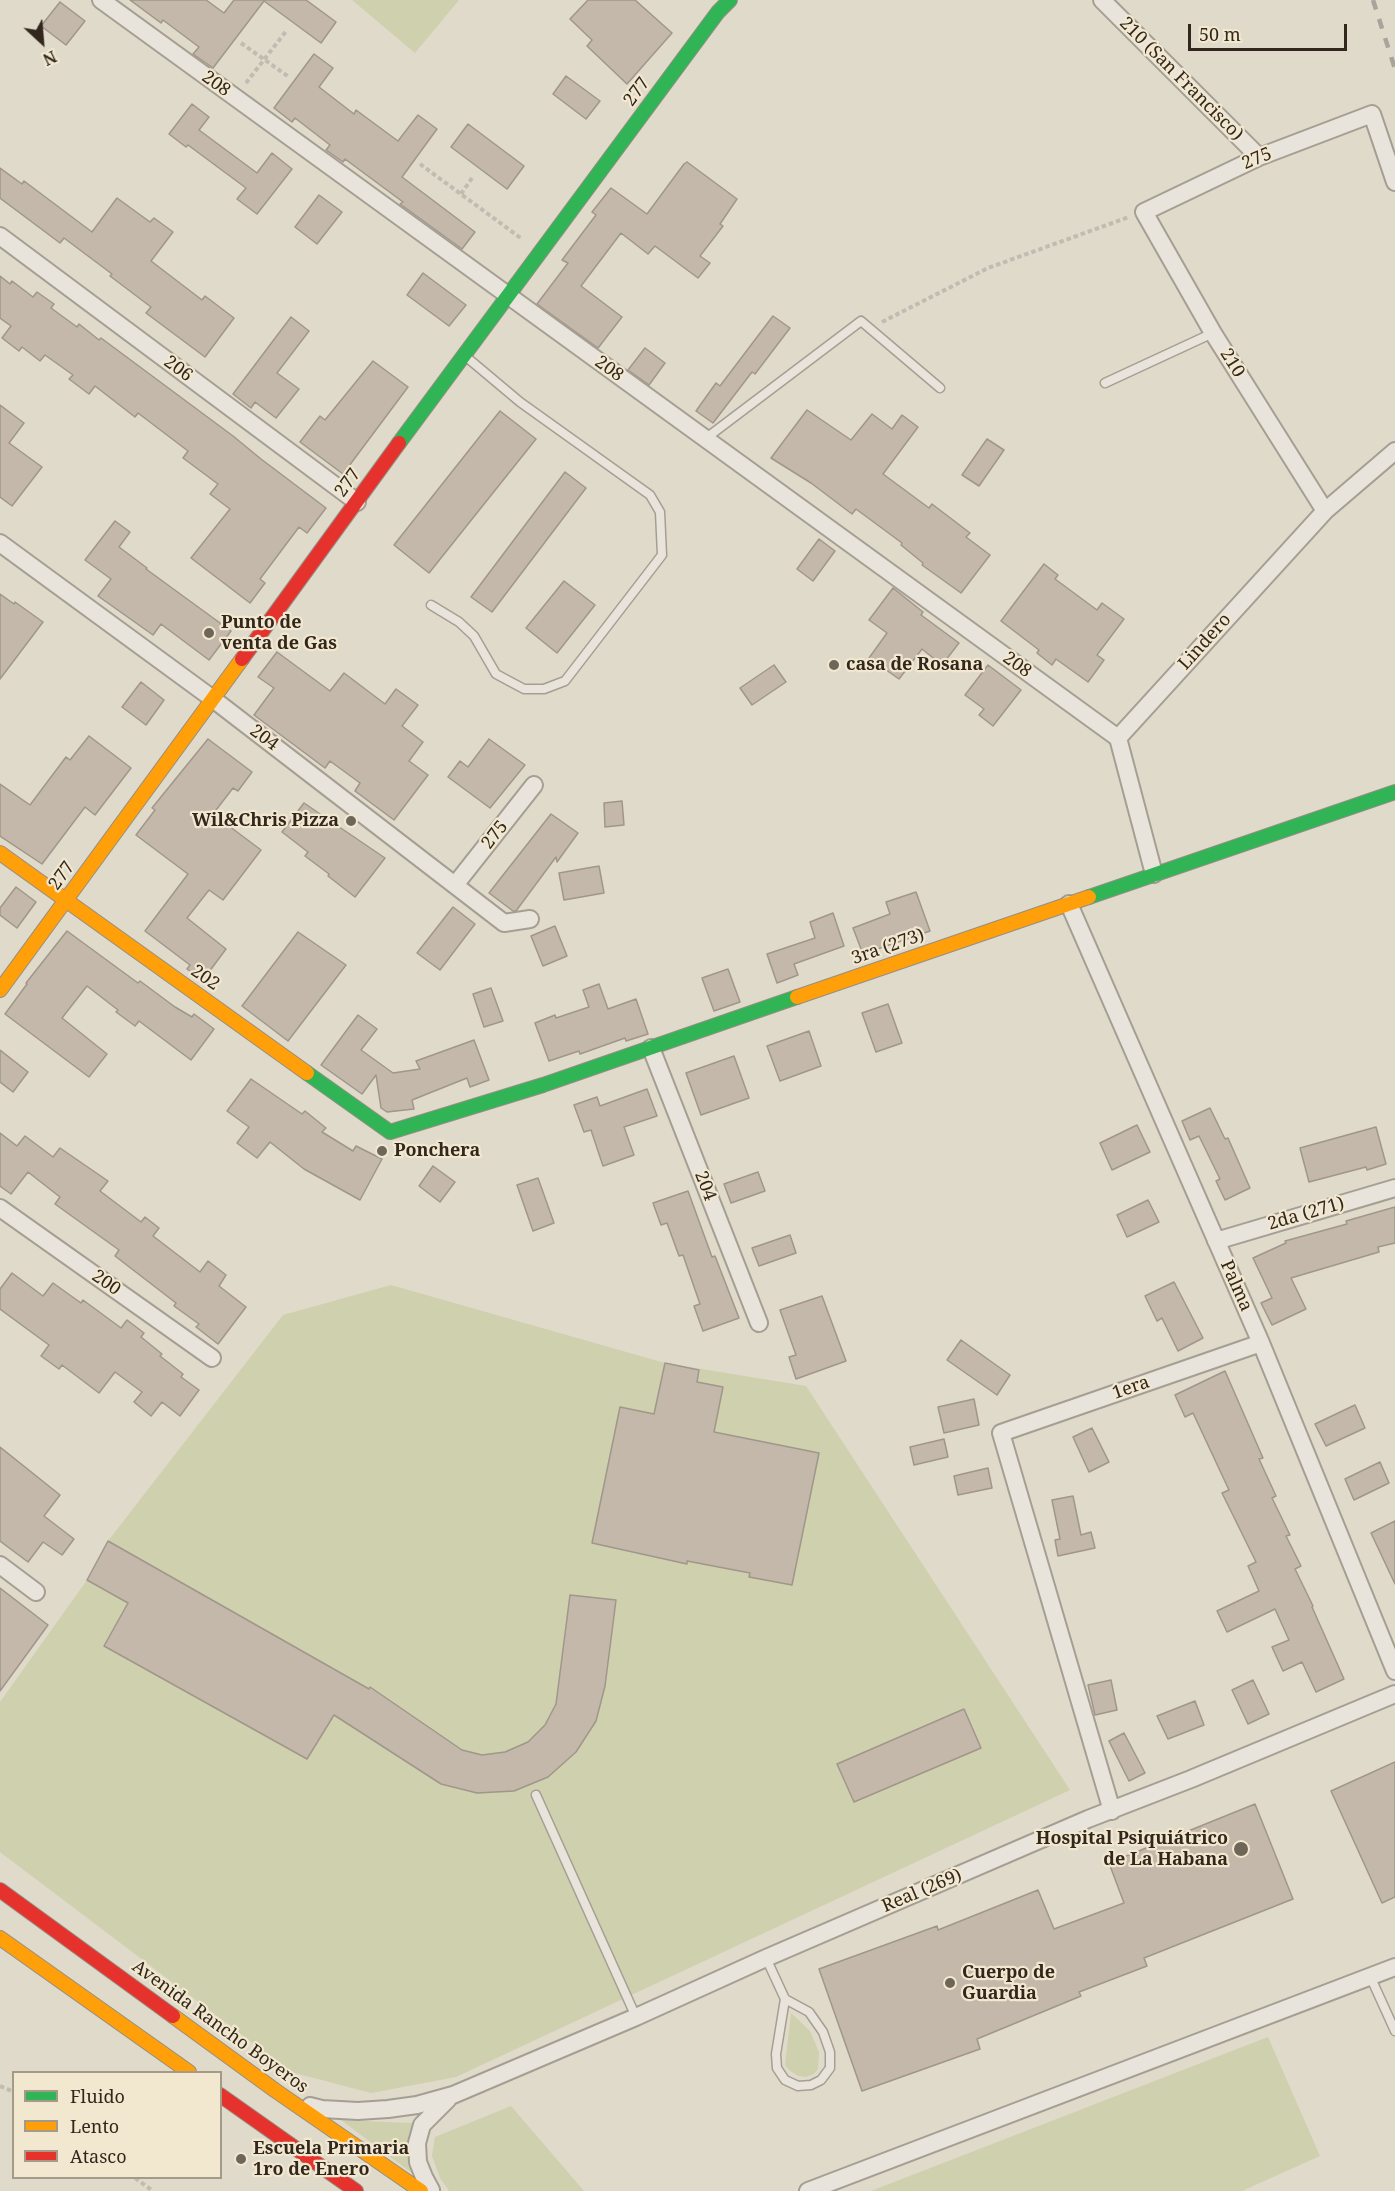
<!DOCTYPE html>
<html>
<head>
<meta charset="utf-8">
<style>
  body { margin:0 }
  #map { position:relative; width:1395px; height:2191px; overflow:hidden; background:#e0daca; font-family:"Noto Serif",serif }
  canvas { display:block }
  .legend { position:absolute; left:12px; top:2071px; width:210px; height:108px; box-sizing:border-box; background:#f2e7cf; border:2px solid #a59a88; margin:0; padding:8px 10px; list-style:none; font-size:18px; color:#32271d }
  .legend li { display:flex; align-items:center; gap:12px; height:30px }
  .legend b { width:30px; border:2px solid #a59a88 }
  .north { position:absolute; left:12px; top:12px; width:60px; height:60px; -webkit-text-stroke:4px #f2e7cf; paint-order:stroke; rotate:154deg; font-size:16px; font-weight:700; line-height:24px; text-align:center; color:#32271d }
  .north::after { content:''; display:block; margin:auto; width:21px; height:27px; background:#32271d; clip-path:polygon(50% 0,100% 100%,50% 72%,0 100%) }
  .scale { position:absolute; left:1188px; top:24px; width:159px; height:27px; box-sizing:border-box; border:3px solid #32271d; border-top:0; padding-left:8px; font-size:18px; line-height:21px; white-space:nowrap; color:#32271d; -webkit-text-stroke:4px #f2e7cf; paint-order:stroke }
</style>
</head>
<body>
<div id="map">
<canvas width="1395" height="2191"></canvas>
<ul class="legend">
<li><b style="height:8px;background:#30b455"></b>Fluido</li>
<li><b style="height:8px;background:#ff9f0a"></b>Lento</li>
<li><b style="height:8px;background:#e5322d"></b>Atasco</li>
</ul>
<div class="north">N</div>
<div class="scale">50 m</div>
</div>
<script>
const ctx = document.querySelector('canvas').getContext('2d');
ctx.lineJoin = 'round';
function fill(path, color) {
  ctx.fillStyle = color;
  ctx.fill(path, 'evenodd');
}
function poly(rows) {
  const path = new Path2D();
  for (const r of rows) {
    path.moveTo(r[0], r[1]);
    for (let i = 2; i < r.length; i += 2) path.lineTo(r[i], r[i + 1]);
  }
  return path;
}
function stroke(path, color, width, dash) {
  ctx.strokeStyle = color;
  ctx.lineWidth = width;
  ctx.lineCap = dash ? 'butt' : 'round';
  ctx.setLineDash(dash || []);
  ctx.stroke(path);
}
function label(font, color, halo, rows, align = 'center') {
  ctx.font = font + ' "Noto Serif",serif';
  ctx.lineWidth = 4.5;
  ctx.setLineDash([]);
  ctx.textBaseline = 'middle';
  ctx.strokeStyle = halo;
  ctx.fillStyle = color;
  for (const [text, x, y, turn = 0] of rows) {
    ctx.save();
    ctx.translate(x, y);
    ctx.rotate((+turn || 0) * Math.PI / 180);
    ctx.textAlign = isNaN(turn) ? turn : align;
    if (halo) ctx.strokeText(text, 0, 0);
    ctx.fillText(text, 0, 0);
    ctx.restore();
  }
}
fill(poly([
  [352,0,459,0,415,53],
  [391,1285,665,1363,806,1386,1070,1790,456,2077,371,2093,291,2072,0,1852,0,1702,87,1580,108,1541,283,1315],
  [791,2013,810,2031,819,2052,818,2069,814,2074,806,2077,798,2076,789,2070,785,2065],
  [1268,2037,1320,2156,1242,2191,871,2191],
  [511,2106,584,2191,449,2191,440,2178,432,2156,435,2137],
  [341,2120,412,2123,409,2149,416,2176]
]), '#cfd0ad');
const building = poly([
  [130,0,206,0,224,13,234,0,306,0,336,22,321,43,264,1,213,68,193,54,199,47,163,20,161,23,130,0],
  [588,0,635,0,672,33,627,84,587,46,592,40,570,19,588,0],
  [60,2,85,21,66,45,41,26,60,2],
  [314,54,333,68,319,87,354,114,356,110,398,141,418,115,437,129,402,177,475,232,462,249,400,204,403,202,345,159,343,162,326,150,330,145,295,118,292,122,274,108,314,54],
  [566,76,600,101,586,119,553,94,566,76],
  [192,104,209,117,199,130,257,173,272,153,292,169,257,214,237,199,246,188,188,145,186,147,169,134,192,104],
  [468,124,524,166,507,189,451,147,468,124],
  [687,162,737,199,720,224,723,226,700,256,710,263,698,278,655,246,648,254,621,233,581,286,622,317,598,348,537,304,568,263,562,260,596,215,592,212,611,188,647,214,684,164,687,162],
  [0,168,22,184,24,181,92,232,117,198,150,222,154,218,173,232,151,261,202,300,205,296,234,318,205,357,146,313,151,307,110,276,112,274,64,238,60,243,0,198,0,168],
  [319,195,342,212,317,244,295,227,319,195],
  [423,273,466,305,449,326,407,295,423,273],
  [0,276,10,284,12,281,33,297,37,292,54,304,51,308,77,327,79,324,99,340,101,338,233,436,261,459,326,508,307,533,299,527,260,579,265,583,250,603,191,558,230,509,210,494,218,484,183,458,188,451,138,413,135,417,95,386,89,394,69,379,73,375,45,355,40,361,22,347,19,351,2,338,11,326,0,318,0,276],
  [773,316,790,328,755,374,752,372,713,423,696,411,716,383,720,386,773,316],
  [291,317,309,331,277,373,299,389,276,418,255,402,251,408,233,394,291,317],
  [645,348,665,363,649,385,628,370,645,348],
  [373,361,408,387,343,474,300,442,320,416,325,420,373,361],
  [0,405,24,423,9,443,42,467,12,506,0,497,0,405],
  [807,410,851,440,872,414,892,429,902,415,918,427,883,474,929,508,932,504,970,533,966,537,990,555,961,593,922,565,923,563,901,545,902,543,856,509,852,514,811,483,771,458,807,410],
  [500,411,536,439,429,573,394,545,500,411],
  [987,439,1004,450,979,486,962,475,987,439],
  [565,472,586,488,492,612,471,597,565,472],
  [115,521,130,532,119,547,147,568,146,569,231,631,209,660,161,624,153,635,98,596,111,579,85,560,115,521],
  [819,539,835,551,813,581,797,569,819,539],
  [1044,564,1058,575,1055,579,1097,610,1102,603,1124,619,1097,655,1104,660,1088,682,1056,659,1052,665,1037,653,1039,650,1001,621,1044,564],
  [564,581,595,605,557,653,526,628,564,581],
  [893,588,923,612,921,615,959,643,942,665,922,649,899,679,869,658,887,633,869,620,893,588],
  [0,594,14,604,15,602,43,622,0,679,0,594],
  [277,652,330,691,344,673,385,704,396,689,418,705,402,726,423,742,409,761,428,775,394,820,355,791,360,783,330,761,325,768,254,715,274,688,258,677,277,652],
  [774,665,786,682,752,705,740,688,774,665],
  [988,665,1021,690,993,726,979,715,984,709,965,695,988,665],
  [141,682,164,700,146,725,122,707,141,682],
  [89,736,131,768,95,815,85,807,42,864,0,836,0,784,30,805,66,757,70,760,89,736],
  [208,739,252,772,238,791,233,788,213,814,261,850,223,900,209,890,187,918,226,949,203,980,187,969,190,965,145,931,188,874,136,835,155,810,152,808,208,739],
  [489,739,525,765,490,808,448,777,460,761,468,767,489,739],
  [622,801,624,825,605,827,604,803,622,801],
  [304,803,385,858,355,897,328,876,329,874,305,856,308,852,282,832,304,803],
  [551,814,578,833,557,862,556,857,516,911,513,911,489,893,551,814],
  [599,866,604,893,564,900,559,873,599,866],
  [16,887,36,902,17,928,0,915,0,908,16,887],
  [916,892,930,931,863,954,853,928,890,914,886,902,916,892],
  [453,907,475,924,440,970,417,953,453,907],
  [833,913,844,946,794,964,798,975,777,983,767,954,815,938,810,922,833,913],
  [555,926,567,956,543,966,531,936,555,926],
  [67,931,138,983,140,981,175,1007,192,1017,194,1014,214,1029,191,1060,139,1021,135,1026,116,1012,118,1010,87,986,62,1018,107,1054,89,1077,5,1014,27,984,26,983,67,931],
  [298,932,346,965,288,1041,242,1006,298,932],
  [728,969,740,1002,714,1011,702,978,728,969],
  [599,984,608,1009,636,999,648,1034,626,1041,625,1038,580,1054,579,1051,549,1061,535,1023,555,1015,556,1018,589,1007,583,990,599,984],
  [491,988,503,1021,484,1027,473,994,491,988],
  [888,1004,902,1043,876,1052,862,1013,888,1004],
  [358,1015,377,1029,361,1050,393,1073,420,1069,416,1061,474,1040,489,1080,470,1087,467,1078,412,1100,414,1109,387,1112,381,1108,376,1075,362,1094,321,1065,358,1015],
  [809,1031,821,1066,780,1081,767,1046,809,1031],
  [0,1050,28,1072,13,1092,0,1082,0,1050],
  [734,1056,749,1098,701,1115,686,1073,734,1056],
  [251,1079,302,1114,305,1111,326,1128,322,1132,353,1151,356,1146,382,1159,360,1200,304,1169,270,1142,257,1158,237,1143,249,1127,227,1111,251,1079],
  [647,1089,657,1116,624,1127,634,1155,603,1166,591,1130,584,1132,574,1105,597,1097,600,1106,647,1089],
  [1210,1108,1225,1139,1228,1138,1250,1188,1225,1200,1216,1181,1220,1179,1199,1136,1190,1140,1182,1121,1210,1108],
  [1137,1125,1150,1152,1112,1170,1100,1143,1137,1125],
  [1376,1127,1386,1164,1367,1170,1366,1167,1309,1182,1300,1148,1376,1127],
  [0,1133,17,1146,25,1136,53,1157,60,1148,108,1181,100,1191,141,1222,145,1217,159,1228,153,1236,200,1272,208,1261,226,1275,219,1286,246,1307,218,1344,196,1327,199,1324,174,1306,176,1303,115,1256,119,1250,55,1204,60,1197,28,1172,11,1194,0,1186,0,1133],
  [433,1166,455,1182,440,1202,419,1186,433,1166],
  [758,1172,765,1191,731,1203,724,1184,758,1172],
  [538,1178,554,1223,533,1231,517,1185,538,1178],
  [688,1191,712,1257,715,1256,739,1318,703,1331,694,1306,700,1304,683,1255,679,1256,667,1223,661,1225,653,1203,688,1191],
  [1148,1200,1159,1222,1127,1237,1117,1215,1148,1200],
  [1395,1207,1395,1243,1378,1247,1379,1252,1291,1278,1306,1309,1272,1325,1261,1303,1272,1298,1253,1258,1286,1243,1285,1241,1347,1224,1346,1221,1395,1207],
  [790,1235,796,1253,759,1266,752,1248,790,1235],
  [12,1273,43,1296,53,1283,81,1303,83,1300,121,1328,127,1320,144,1333,141,1337,162,1354,160,1356,183,1374,181,1377,199,1390,180,1416,162,1402,151,1416,134,1402,142,1392,115,1372,99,1393,62,1365,59,1369,41,1356,49,1345,0,1309,0,1289,12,1273],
  [1174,1282,1203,1338,1178,1351,1162,1318,1157,1321,1145,1296,1174,1282],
  [822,1296,846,1361,796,1379,789,1357,796,1355,780,1310,822,1296],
  [961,1340,1010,1375,997,1395,947,1360,961,1340],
  [665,1363,699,1370,697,1382,723,1387,714,1432,819,1453,792,1585,749,1577,750,1573,687,1561,687,1564,592,1543,620,1407,654,1414,665,1363],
  [1225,1371,1263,1458,1259,1459,1276,1496,1272,1498,1290,1535,1286,1536,1301,1566,1295,1569,1313,1606,1312,1607,1344,1679,1316,1692,1302,1662,1283,1671,1272,1647,1289,1640,1275,1609,1227,1632,1217,1611,1259,1591,1248,1566,1256,1562,1222,1493,1229,1490,1193,1413,1185,1417,1175,1395,1225,1371],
  [974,1399,979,1425,944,1433,938,1407,974,1399],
  [1355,1405,1365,1428,1326,1446,1315,1424,1355,1405],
  [1092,1428,1109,1462,1089,1472,1073,1437,1092,1428],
  [944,1439,948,1457,914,1465,910,1447,944,1439],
  [0,1447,60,1495,44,1516,74,1539,62,1555,43,1542,28,1562,0,1541,0,1447],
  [1380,1462,1389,1483,1354,1500,1345,1479,1380,1462],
  [988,1468,992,1488,958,1495,954,1476,988,1468],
  [1073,1496,1081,1535,1091,1532,1095,1548,1058,1556,1055,1540,1060,1539,1052,1500,1073,1496],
  [1395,1521,1395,1584,1371,1533,1395,1521],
  [108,1541,369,1689,370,1687,462,1750,482,1755,505,1752,528,1742,545,1725,556,1704,570,1595,616,1600,605,1686,596,1721,576,1752,548,1777,514,1791,477,1793,441,1784,334,1715,307,1759,104,1646,128,1603,87,1580,108,1541],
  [0,1588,48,1625,0,1691,0,1588],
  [1111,1680,1117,1710,1095,1715,1088,1685,1111,1680],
  [1253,1680,1269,1714,1248,1724,1232,1690,1253,1680],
  [1195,1701,1204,1725,1168,1739,1157,1716,1195,1701],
  [964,1709,981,1748,854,1802,837,1764,964,1709],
  [1124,1733,1145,1773,1129,1781,1109,1741,1124,1733],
  [1395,1762,1395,1897,1382,1903,1331,1791,1395,1762],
  [1255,1804,1293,1899,1144,1958,1147,1966,1079,1992,1081,1996,977,2039,980,2049,862,2091,819,1969,937,1926,938,1930,1038,1890,1054,1929,1124,1903,1109,1863,1255,1804]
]);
fill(building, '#c4b8ab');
stroke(building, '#a0968a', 1.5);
const lane = poly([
  [1105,383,1213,333],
  [705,439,861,321,940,388],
  [431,605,459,622,474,636,496,674,524,689,544,689,565,681,662,555,660,512,650,495,520,402,464,355],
  [536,1795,636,2017],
  [766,1958,785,1999,776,2054,777,2068,785,2080,798,2086,811,2085,821,2080,830,2068,830,2052,823,2032,809,2012,785,1999],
  [1370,1976,1395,2031]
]);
const street = poly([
  [101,0,1118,738],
  [1102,0,1259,157],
  [0,236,357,502],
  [1325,511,1213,333,1144,212,1259,157,1372,114,1395,182],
  [0,543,213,699,504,923,530,919],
  [1154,874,1118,738,1325,511,1395,451],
  [455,885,534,785],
  [1069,904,1261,1343,1395,1671],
  [651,1048,759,1323],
  [0,1208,212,1358],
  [1216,1241,1395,1188],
  [0,1565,36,1592],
  [1112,1811,1001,1433,1261,1343],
  [310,2106,322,2109,358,2111,388,2109,417,2105,453,2095,636,2017,766,1958,1088,1819,1191,1779,1395,1694],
  [431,2190,424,2177,418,2162,417,2143,422,2125,448,2099],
  [808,2191,1395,1967]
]);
const fast = poly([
  [399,443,718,12,730,0],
  [1089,897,1395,792],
  [307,1073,390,1132,543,1085,797,997]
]);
const slow = poly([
  [0,853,307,1073],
  [0,990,242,659],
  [797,997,1089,897],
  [0,1938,189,2072],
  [173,2016,276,2091,421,2191]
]);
const jam = poly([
  [242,659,399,443],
  [0,1890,173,2016],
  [220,2095,356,2191]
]);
stroke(lane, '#a59e93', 11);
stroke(street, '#a59e93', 20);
stroke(fast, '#958e83', 16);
stroke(slow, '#958e83', 16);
stroke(jam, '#958e83', 16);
stroke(poly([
  [241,43,289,77],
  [246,83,287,30],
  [420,164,522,239],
  [461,194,472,178],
  [882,322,988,268,1129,217],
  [0,2086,14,2092],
  [135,2178,153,2191]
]), '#c1bbb2', 4, [4.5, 3]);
stroke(lane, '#e8e4db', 8);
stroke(street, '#e8e4db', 16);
stroke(fast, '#30b455', 14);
stroke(slow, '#ff9f0a', 14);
stroke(jam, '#e5322d', 14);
stroke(poly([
  [1373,0,1395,69]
]), '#a8a49c', 4.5, [10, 10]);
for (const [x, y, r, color] of [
  [209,633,6,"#6f665a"],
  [834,665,6,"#6f665a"],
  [351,821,6,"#6f665a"],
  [382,1151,6,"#6f665a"],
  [1241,1849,8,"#6f665a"],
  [950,1983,6,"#6f665a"],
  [241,2159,6,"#6f665a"]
]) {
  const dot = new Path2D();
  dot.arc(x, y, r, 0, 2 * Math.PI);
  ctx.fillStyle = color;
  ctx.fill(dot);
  stroke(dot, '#f2e7cf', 2);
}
label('18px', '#32271d', '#f2e7cf', [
  ["210 (San Francisco)",1181,79,45],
  ["208",216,84,36],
  ["277",637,92,-53],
  ["275",1257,159,-23],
  ["210",1232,363,58],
  ["206",178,369,37],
  ["208",609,369,36],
  ["277",348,483,-54],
  ["Lindero",1205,642,-48],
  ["208",1017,665,36],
  ["204",264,738,37],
  ["275",495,835,-52],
  ["277",62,876,-54],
  ["3ra (273)",888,947,-19],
  ["202",205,978,35],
  ["204",705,1186,69],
  ["2da (271)",1306,1214,-16],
  ["200",106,1283,35],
  ["Palma",1236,1286,66],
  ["1era",1131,1388,-19],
  ["Real (269)",922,1891,-23],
  ["Avenida Rancho Boyeros",220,2027,36]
]);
label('bold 18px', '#32271d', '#f2e7cf', [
  ["Punto de",221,623],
  ["venta de Gas",221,644],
  ["casa de Rosana",846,665],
  ["Wil&Chris Pizza",339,821,"right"],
  ["Ponchera",394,1151],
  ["Hospital Psiquiátrico",1228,1839,"right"],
  ["de La Habana",1228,1860,"right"],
  ["Cuerpo de",962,1973],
  ["Guardia",962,1994],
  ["Escuela Primaria",253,2149],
  ["1ro de Enero",253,2170]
], 'left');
</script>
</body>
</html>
